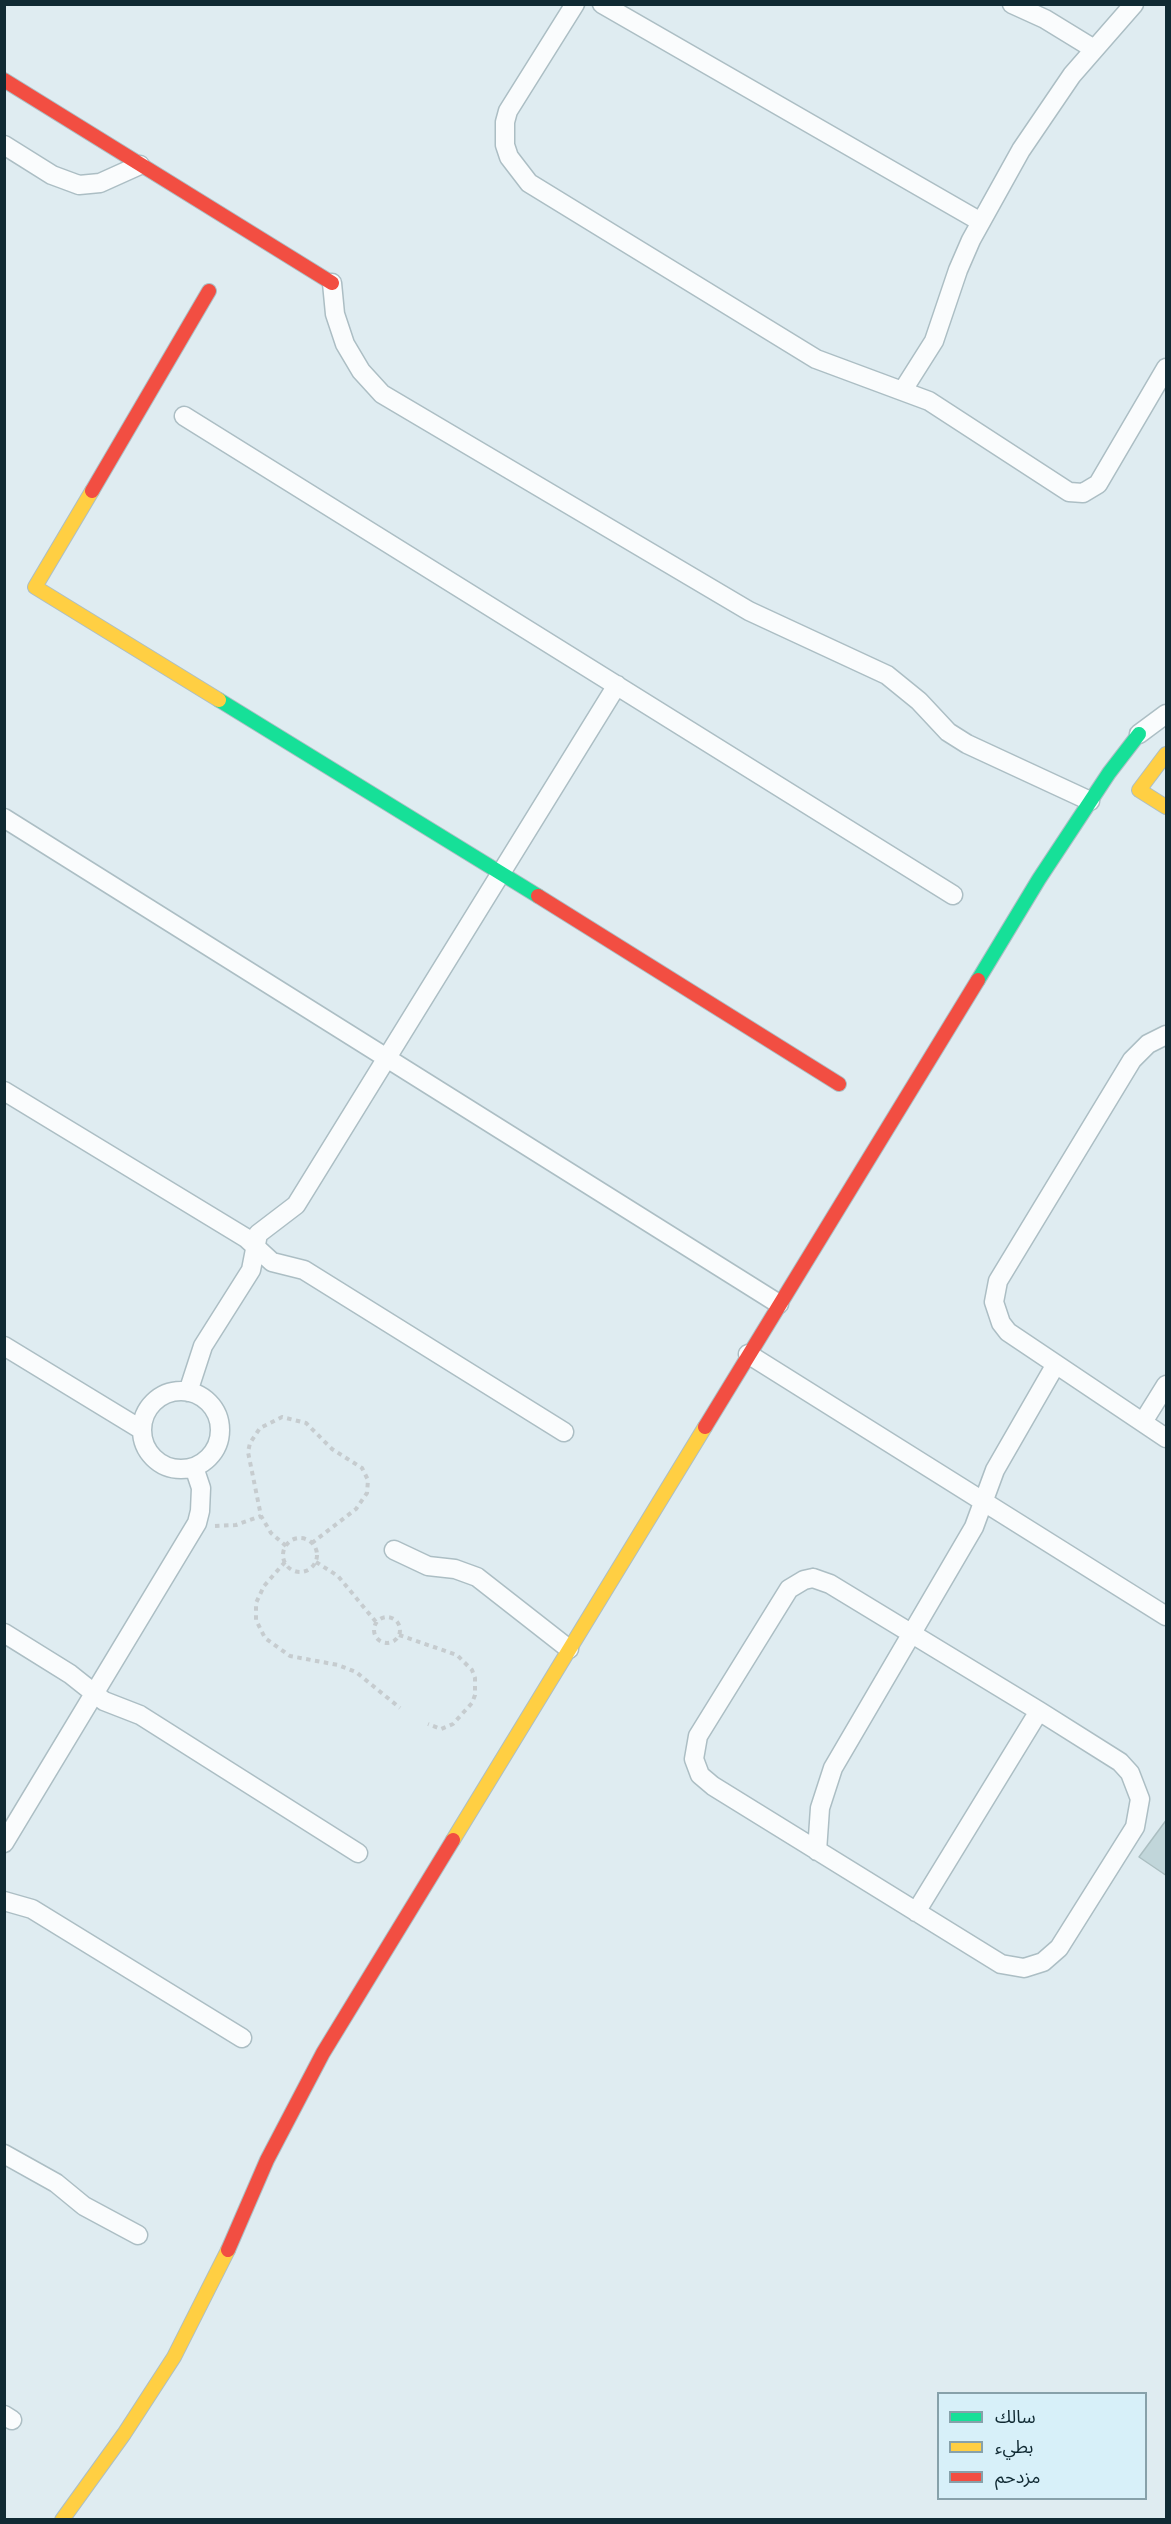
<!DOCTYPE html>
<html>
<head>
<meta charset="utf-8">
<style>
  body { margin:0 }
  #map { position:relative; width:1171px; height:2524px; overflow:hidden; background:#dfecf1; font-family:"Noto Sans","Noto Sans Arabic",sans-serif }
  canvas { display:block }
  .frame { position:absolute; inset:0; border:6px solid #102a33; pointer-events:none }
  .legend { position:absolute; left:937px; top:2392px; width:210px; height:108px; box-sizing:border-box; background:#d7f0f9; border:2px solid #87a1aa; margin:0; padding:8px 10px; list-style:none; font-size:18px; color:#102a33 }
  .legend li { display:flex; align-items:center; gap:12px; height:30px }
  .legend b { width:30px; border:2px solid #87a1aa }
</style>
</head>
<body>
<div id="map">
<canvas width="1171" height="2524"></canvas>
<div class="frame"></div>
<ul class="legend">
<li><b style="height:8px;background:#16e098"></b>سالك</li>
<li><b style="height:8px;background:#ffcf43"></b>بطيء</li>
<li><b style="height:8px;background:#f24e42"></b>مزدحم</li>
</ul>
</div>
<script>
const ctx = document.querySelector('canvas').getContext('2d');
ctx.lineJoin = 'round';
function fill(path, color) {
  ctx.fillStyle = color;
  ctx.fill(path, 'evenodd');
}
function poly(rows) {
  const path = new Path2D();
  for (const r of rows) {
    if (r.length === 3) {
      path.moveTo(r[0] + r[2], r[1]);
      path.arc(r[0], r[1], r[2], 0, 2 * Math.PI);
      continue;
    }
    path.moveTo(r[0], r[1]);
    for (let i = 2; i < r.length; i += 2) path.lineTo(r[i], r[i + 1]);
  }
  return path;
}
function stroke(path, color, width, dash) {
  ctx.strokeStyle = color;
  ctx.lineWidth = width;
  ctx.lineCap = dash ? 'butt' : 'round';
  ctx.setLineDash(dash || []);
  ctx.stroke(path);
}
const building = poly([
  [1167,1819,1167,1876,1139,1857,1167,1819]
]);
fill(building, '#c1d6da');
stroke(building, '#aabec1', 1.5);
const street = poly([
  [575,4,508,111,505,122,505,145,509,157,529,183,816,359,929,401,1069,492,1083,493,1098,484,1166,368],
  [602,4,981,222],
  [1012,4,1045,19,1094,49],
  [4,145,52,175,79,185,100,183,140,165],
  [332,283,335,314,345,344,361,371,382,394,749,611,887,675,919,701,948,732,967,744,1090,801],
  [903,390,934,341,958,270,971,240,1021,150,1072,75,1134,4],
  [184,416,953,895],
  [1139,734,1166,714],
  [4,818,779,1304],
  [1166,1035,1148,1044,1132,1060,998,1281,994,1302,1001,1323,1008,1332,1166,1438],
  [4,1091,246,1238,272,1262,304,1270,564,1432],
  [4,1346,142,1430],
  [748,1354,1166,1616],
  [181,1430,39],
  [188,1392,203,1346,251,1270,258,1234,296,1205,617,685],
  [1143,1422,1166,1385],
  [394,1550,428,1566,455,1569,477,1577,569,1649],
  [813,1578,830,1584,1039,1711,1120,1762,1130,1773,1140,1799,1135,1827,1059,1948,1043,1962,1024,1968,1001,1964,713,1786,700,1775,694,1759,698,1736,789,1589,804,1580,813,1578],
  [4,1633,70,1674,104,1701,140,1715,358,1853],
  [4,1843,197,1523,200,1511,201,1488,194,1467],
  [817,1851,820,1808,833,1768,974,1527,995,1470,1056,1364],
  [4,1901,32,1909,242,2038],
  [916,1912,1039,1711],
  [4,2154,56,2183,84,2206,138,2235],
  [4,2415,12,2420]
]);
const fast = poly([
  [219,700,538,896],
  [978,980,1039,879,1109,773,1139,734]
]);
const slow = poly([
  [92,491,35,587,219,700],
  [1166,754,1139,790,1166,807],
  [453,1840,705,1427],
  [62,2520,124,2434,174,2357,228,2250]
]);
const jam = poly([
  [4,80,332,283],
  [92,491,209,291],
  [538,896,839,1084],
  [705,1427,978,980],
  [228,2250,267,2160,323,2053,453,1840]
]);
stroke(street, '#acbec4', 21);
stroke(fast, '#acbec4', 16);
stroke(slow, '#acbec4', 16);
stroke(jam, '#acbec4', 16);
stroke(poly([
  [215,1526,236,1525,261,1516],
  [300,1555,17],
  [286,1546,271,1533,261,1516,248,1452,250,1443,260,1428,282,1417,306,1423,332,1449,362,1468,368,1480,367,1493,356,1509,312,1543],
  [285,1562,264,1586,256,1603,256,1620,265,1638,290,1656,338,1665,356,1672,400,1708],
  [316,1562,338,1576,376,1622],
  [387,1630,13],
  [399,1635,457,1655,472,1670,475,1678,475,1695,472,1703,453,1724,441,1729,428,1724]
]), '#c6cccf', 4, [4.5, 4.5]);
stroke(street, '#fafcfd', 18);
stroke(fast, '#16e098', 14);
stroke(slow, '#ffcf43', 14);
stroke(jam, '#f24e42', 14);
</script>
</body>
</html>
